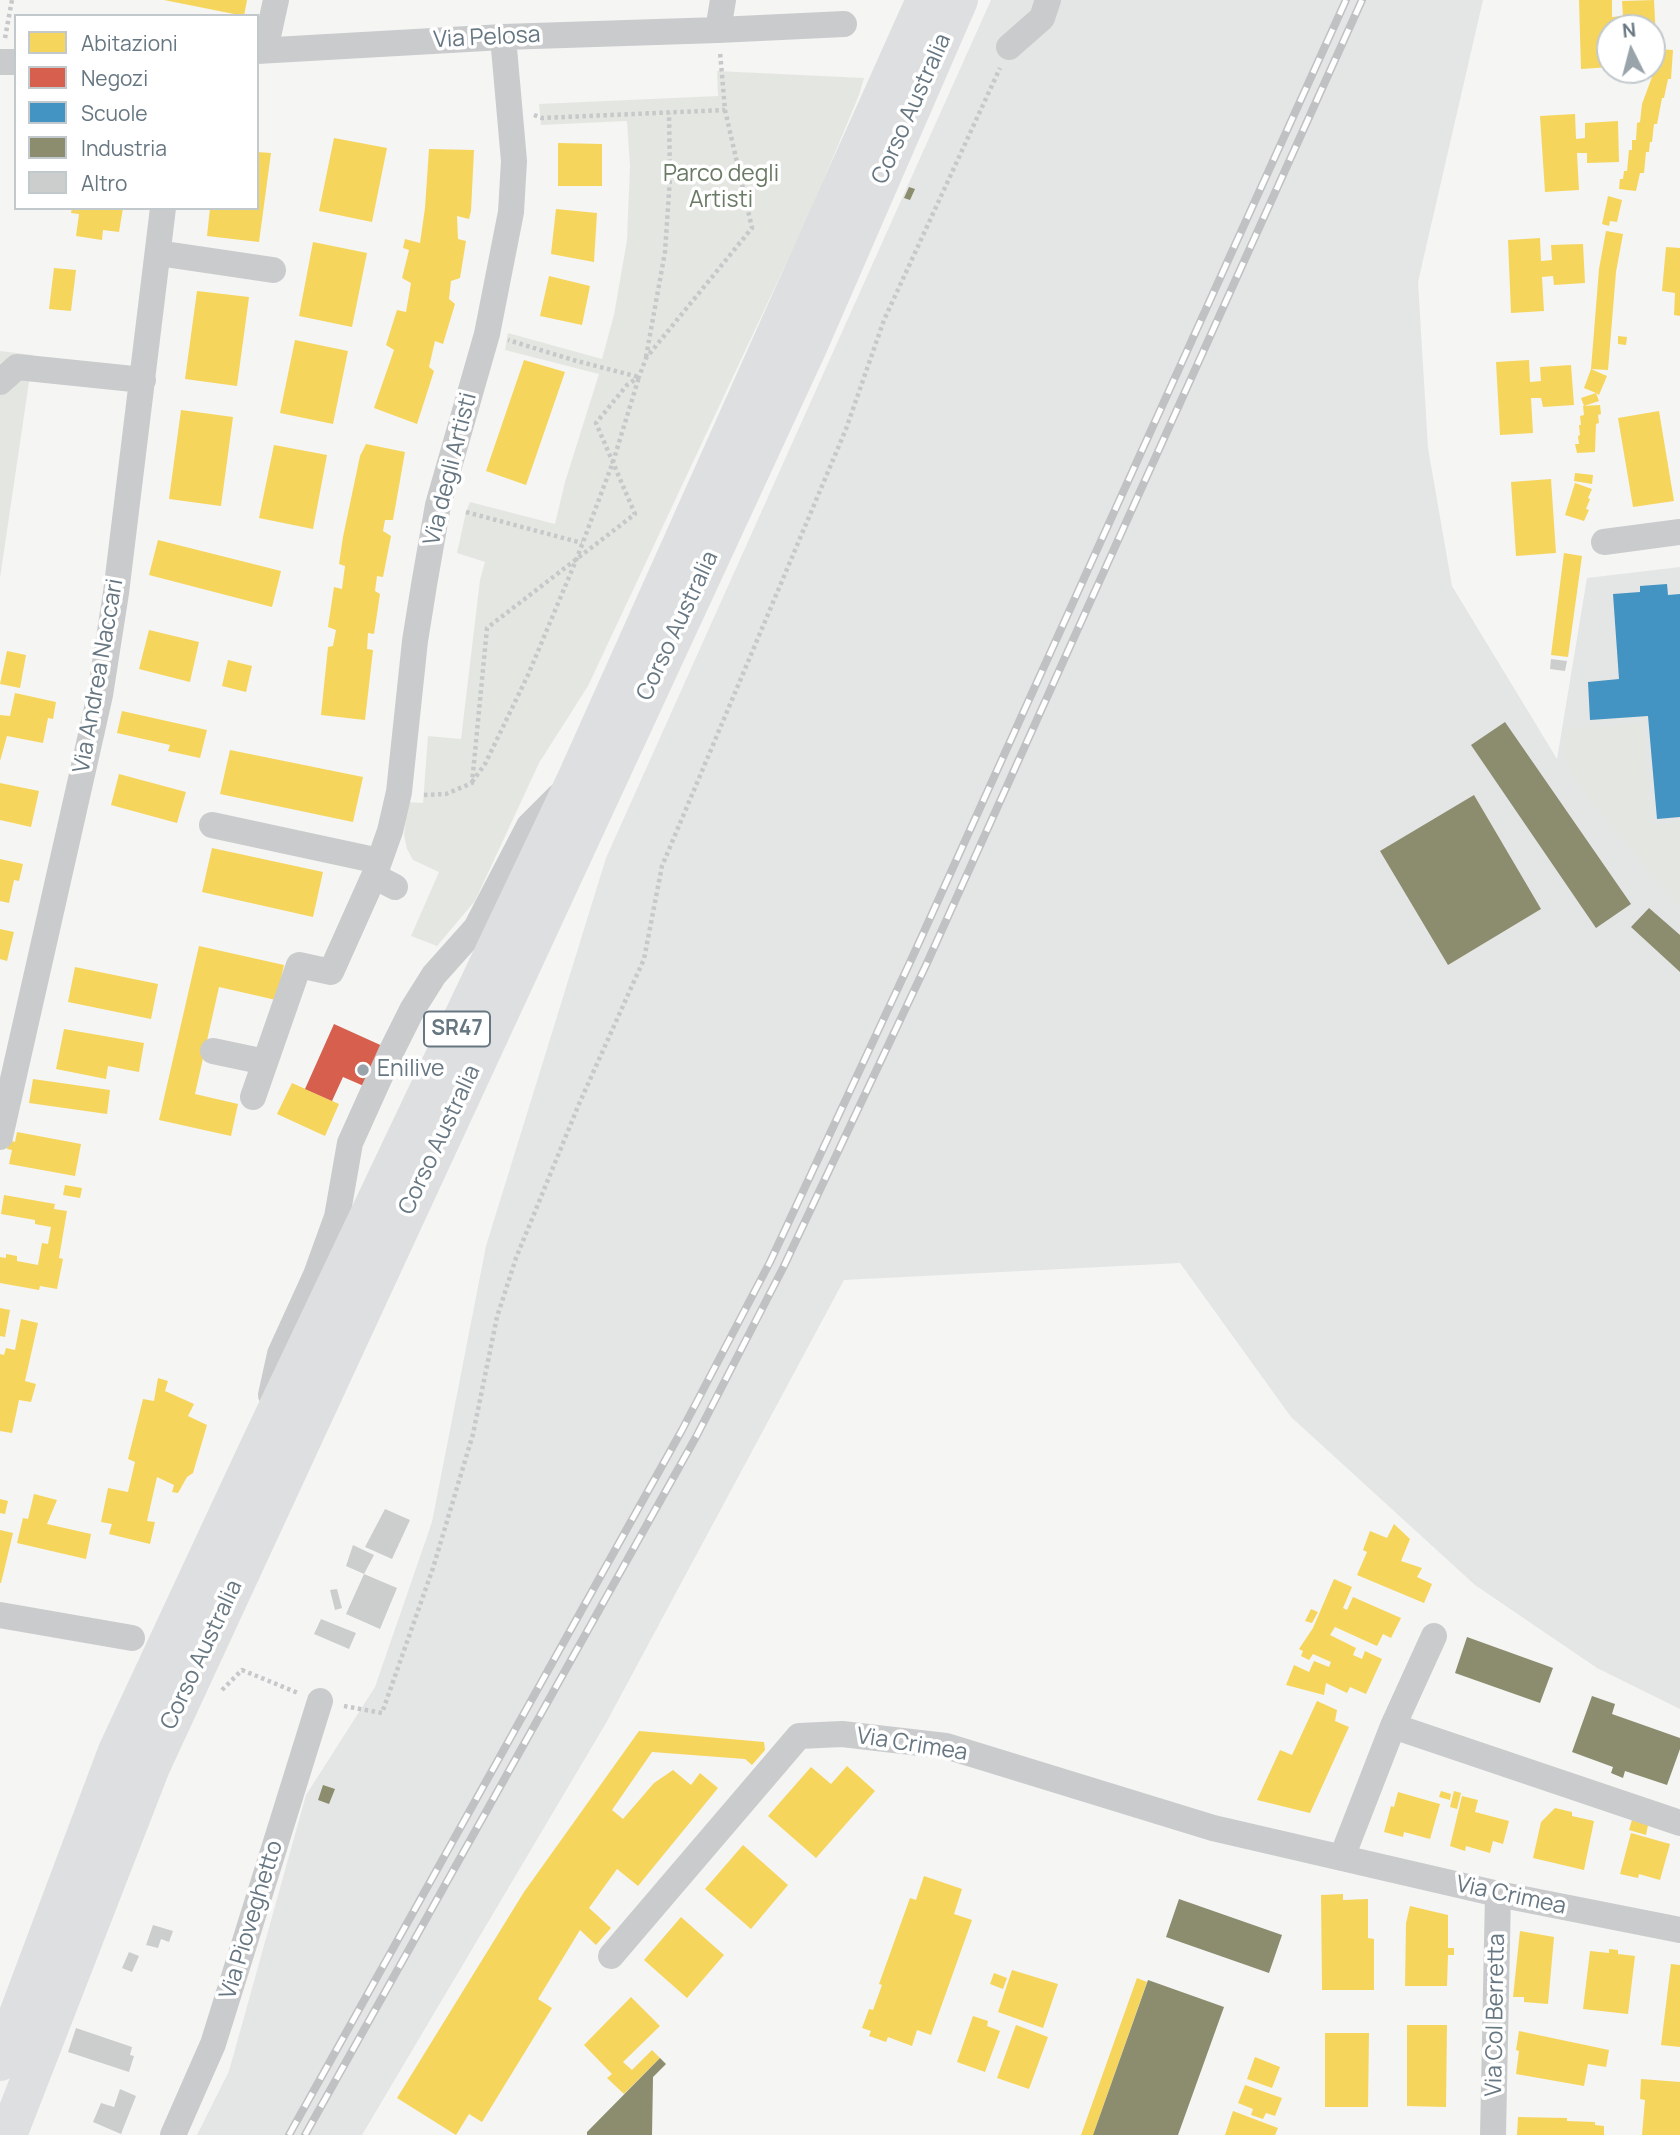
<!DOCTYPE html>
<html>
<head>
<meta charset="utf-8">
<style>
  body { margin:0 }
  #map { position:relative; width:1680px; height:2135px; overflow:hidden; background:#f5f5f4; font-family:Manrope,sans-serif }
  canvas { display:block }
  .legend { position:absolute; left:14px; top:14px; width:245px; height:196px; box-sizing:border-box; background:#fff; border:2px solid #c2c9cd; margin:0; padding:9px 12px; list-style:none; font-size:21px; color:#677782 }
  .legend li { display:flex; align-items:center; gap:14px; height:35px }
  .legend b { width:35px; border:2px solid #c2c9cd }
  .north { position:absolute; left:1596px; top:14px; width:70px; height:70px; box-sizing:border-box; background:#fff; border:2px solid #c2c9cd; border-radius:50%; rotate:354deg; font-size:19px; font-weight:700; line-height:28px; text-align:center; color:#677782 }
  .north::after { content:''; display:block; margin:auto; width:24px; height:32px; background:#99a3aa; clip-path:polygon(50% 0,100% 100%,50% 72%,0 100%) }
</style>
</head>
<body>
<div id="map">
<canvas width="1680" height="2135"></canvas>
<ul class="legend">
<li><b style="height:19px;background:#f6d55c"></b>Abitazioni</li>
<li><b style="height:19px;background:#d6604d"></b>Negozi</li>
<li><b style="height:19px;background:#4393c3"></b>Scuole</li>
<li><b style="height:19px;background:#8c8c6e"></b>Industria</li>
<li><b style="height:19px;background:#cccece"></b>Altro</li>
</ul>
<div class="north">N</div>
</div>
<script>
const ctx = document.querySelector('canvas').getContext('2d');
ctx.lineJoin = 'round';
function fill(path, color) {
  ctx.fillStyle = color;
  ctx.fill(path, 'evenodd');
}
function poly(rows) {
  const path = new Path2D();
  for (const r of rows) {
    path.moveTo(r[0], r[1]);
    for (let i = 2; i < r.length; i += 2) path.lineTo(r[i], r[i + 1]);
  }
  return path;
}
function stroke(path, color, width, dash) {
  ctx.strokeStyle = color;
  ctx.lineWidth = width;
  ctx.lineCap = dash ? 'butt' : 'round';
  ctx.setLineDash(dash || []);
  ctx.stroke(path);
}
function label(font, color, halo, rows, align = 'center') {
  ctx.font = font + ' Manrope,sans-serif';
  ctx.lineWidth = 7;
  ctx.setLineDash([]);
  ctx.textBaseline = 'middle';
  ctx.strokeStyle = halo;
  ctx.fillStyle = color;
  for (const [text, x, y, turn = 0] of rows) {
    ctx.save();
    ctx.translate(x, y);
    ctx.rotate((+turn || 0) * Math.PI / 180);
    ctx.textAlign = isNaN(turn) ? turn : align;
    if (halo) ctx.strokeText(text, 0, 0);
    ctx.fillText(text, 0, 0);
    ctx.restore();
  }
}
fill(poly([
  [991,0,1483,0,1418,282,1428,448,1452,586,1557,759,1587,578,1680,567,1680,1709,1597,1668,1475,1585,1291,1417,1180,1263,844,1280,606,1723,362,2135,197,2135,229,2071,306,1795,375,1687,432,1522,486,1246,606,858]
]), '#e4e5e5');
fill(poly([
  [717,71,864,78,859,95,813,206,588,686,539,763,475,901,437,946,411,936,439,872,413,860,407,849,404,835,407,802,423,803,428,736,461,739,480,580,485,562,457,553,466,512,470,502,555,524,565,482,599,374,505,350,508,333,602,359,614,315,627,240,630,166,627,121,541,125,539,104,718,96],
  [0,351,33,355,0,578],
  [1642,723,1651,825,1680,822,1680,908,1590,800,1563,758,1566,729]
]), '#e4e7e1');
fill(poly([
  [164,0,247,0,244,16],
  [1579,0,1612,0,1612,17,1623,16,1622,1,1654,0,1656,40,1652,40,1652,28,1610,28,1610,67,1581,69],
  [1656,49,1673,50,1671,79,1668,79,1664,98,1662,98,1657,124,1654,124,1652,142,1650,142,1649,152,1646,152,1644,173,1640,173,1636,191,1619,189,1620,179,1623,179,1624,171,1627,171,1629,150,1632,150,1632,140,1636,140,1637,123,1640,122,1642,104,1652,77],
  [1575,114,1576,139,1585,138,1585,123,1618,121,1619,162,1587,163,1587,153,1577,153,1579,190,1545,192,1540,116],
  [334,138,387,148,372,222,319,211],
  [558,143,602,144,602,186,558,186],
  [429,149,474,150,471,211,469,219,457,216,458,239,466,241,460,278,451,281,449,299,455,304,443,344,435,341,429,367,434,371,417,424,374,408,394,350,386,345,397,310,406,312,411,283,402,278,409,250,403,248,405,239,420,243,425,208],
  [257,152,271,153,259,242,207,236,210,208,257,208],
  [1608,196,1622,200,1617,222,1610,221,1609,226,1602,224],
  [72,208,123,208,119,232,103,230,102,240,76,236,79,214,71,213],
  [556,209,597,213,594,262,551,254],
  [1606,231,1623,234,1616,272,1608,370,1591,369,1599,269],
  [1540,238,1541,261,1552,260,1551,245,1583,244,1585,283,1554,285,1553,276,1542,277,1544,311,1511,313,1508,240],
  [313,242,367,253,352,327,299,316],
  [1666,247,1680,248,1680,316,1674,315,1675,293,1662,291],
  [54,268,76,270,71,311,49,309],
  [549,276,590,286,582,325,540,316],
  [197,291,249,297,237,386,185,379],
  [1618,336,1627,337,1626,345,1618,344],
  [295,340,348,351,333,424,280,413],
  [524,360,565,372,526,485,486,471],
  [1529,360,1530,382,1541,381,1540,367,1571,365,1574,405,1543,407,1541,398,1531,398,1533,433,1500,435,1496,362],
  [1591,369,1607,376,1599,395,1596,393,1599,401,1584,406,1581,398,1596,393,1584,388],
  [1600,405,1601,414,1598,415,1599,423,1596,424,1595,452,1577,453,1575,444,1579,444,1578,436,1580,435,1579,425,1581,425,1580,416,1584,415,1583,406],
  [181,410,233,417,221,506,169,499],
  [1659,411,1674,501,1633,507,1618,418],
  [366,444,405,452,393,520,385,520,383,531,391,536,383,577,377,576,375,591,380,594,374,634,368,633,367,649,373,650,365,720,321,715,328,647,333,646,336,630,328,627,334,587,342,589,345,566,339,564,343,537,360,456],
  [274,445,327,455,313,529,259,518],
  [1575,473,1593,475,1592,484,1574,481],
  [1551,479,1556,553,1516,556,1511,482],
  [1575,483,1592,489,1588,498,1590,499,1586,509,1589,510,1584,521,1565,515],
  [158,540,281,571,272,607,149,575],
  [1564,553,1582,556,1568,657,1551,655],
  [149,630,199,642,190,682,139,669],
  [7,651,26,655,20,688,0,684],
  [228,660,252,666,246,692,222,686],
  [15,693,56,702,53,719,48,718,43,743,7,736,0,761,0,715,10,716],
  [122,711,207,730,200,758,168,751,170,745,117,733],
  [230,750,363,777,353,822,220,794],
  [119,774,186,792,177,823,111,805],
  [0,783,39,791,31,827,0,820],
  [212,848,323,872,313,917,202,892],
  [0,859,23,864,19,881,14,880,9,903,0,901],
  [0,929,14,932,7,961,0,959],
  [199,946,284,965,276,1000,219,987,195,1094,238,1104,231,1136,159,1120],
  [75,967,158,984,151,1019,68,1002],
  [64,1029,144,1043,139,1072,108,1066,106,1079,56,1069],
  [33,1079,110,1090,107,1114,29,1103],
  [292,1083,339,1104,325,1136,277,1114],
  [17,1132,81,1144,75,1176,9,1164,12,1150,7,1149,9,1140,15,1142],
  [65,1185,82,1188,80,1198,63,1195],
  [4,1195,55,1204,54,1209,67,1211,59,1258,63,1259,57,1289,40,1286,39,1290,0,1283,0,1257,6,1258,6,1254,17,1256,17,1261,38,1265,42,1243,48,1244,51,1227,35,1224,35,1220,1,1214],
  [0,1308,10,1310,5,1337,0,1336],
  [21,1319,38,1323,25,1381,36,1384,31,1402,19,1400,12,1433,0,1431,0,1354,4,1355,6,1348,15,1350],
  [158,1378,168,1381,165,1391,194,1404,188,1416,207,1425,193,1473,187,1477,178,1493,172,1492,174,1485,157,1477,147,1521,155,1522,150,1544,109,1534,112,1524,101,1522,108,1488,128,1492,135,1462,128,1459,143,1399,154,1401],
  [34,1494,57,1500,47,1524,91,1534,86,1559,17,1543,23,1518,28,1519],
  [0,1499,8,1501,5,1514,0,1513],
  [1394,1524,1410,1539,1401,1561,1422,1568,1417,1577,1432,1584,1424,1603,1357,1575,1367,1552,1363,1550,1370,1531,1387,1538],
  [0,1530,13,1533,1,1583,0,1583],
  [1334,1579,1352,1587,1343,1608,1347,1610,1353,1597,1401,1618,1391,1638,1383,1634,1377,1646,1335,1627,1330,1635,1356,1648,1353,1655,1362,1659,1365,1651,1382,1659,1366,1694,1350,1687,1347,1693,1326,1683,1324,1695,1286,1685,1294,1665,1309,1672,1314,1661,1329,1667,1331,1662,1313,1654,1309,1660,1301,1656,1303,1651,1299,1649,1313,1628],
  [1311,1609,1318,1612,1312,1623,1305,1621],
  [1317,1701,1337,1710,1335,1721,1349,1727,1310,1813,1257,1800,1280,1750,1292,1755],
  [639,1731,764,1742,765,1750,752,1765,745,1759,652,1752,612,1810,623,1819,654,1783,673,1770,691,1785,700,1773,718,1788,638,1886,617,1869,589,1908,611,1928,596,1945,580,1930,538,1999,552,2008,482,2122,469,2114,456,2135,397,2098,524,1892],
  [847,1766,875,1791,816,1858,768,1816,811,1767,831,1784],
  [1441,1791,1451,1794,1450,1800,1439,1797],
  [1454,1791,1461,1793,1457,1809,1450,1807],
  [1398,1792,1440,1804,1430,1839,1404,1832,1403,1837,1384,1832,1391,1806,1394,1807],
  [1462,1796,1478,1800,1475,1812,1509,1821,1503,1844,1493,1841,1490,1853,1466,1846,1465,1851,1450,1846],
  [1555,1808,1572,1812,1572,1816,1594,1821,1584,1870,1533,1858,1541,1822],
  [1632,1820,1648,1825,1646,1835,1629,1830],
  [1631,1833,1670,1844,1660,1880,1639,1874,1638,1878,1620,1874],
  [743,1845,788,1885,751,1929,705,1889],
  [924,1876,962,1889,954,1914,972,1920,931,2035,917,2030,912,2046,888,2037,886,2042,869,2036,871,2031,862,2028,869,2009,873,2010,882,1985,879,1984,910,1898,916,1900],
  [1343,1894,1343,1900,1368,1899,1368,1938,1374,1939,1374,1990,1322,1990,1321,1895],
  [1410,1906,1448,1915,1448,1948,1454,1948,1454,1955,1448,1955,1447,1986,1405,1986,1406,1923],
  [681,1917,724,1955,687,1998,644,1960],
  [1520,1931,1554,1937,1548,2004,1524,2002,1524,1997,1513,1997],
  [1609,1949,1618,1950,1618,1954,1635,1956,1628,2014,1583,2009,1590,1951,1609,1953],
  [1671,1964,1680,1965,1680,2047,1661,2045],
  [1012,1970,1058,1984,1043,2028,998,2012],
  [994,1973,1007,1978,1003,1989,990,1984],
  [1137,1978,1147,1982,1093,2135,1081,2135],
  [631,1997,660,2026,623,2062,632,2070,652,2050,660,2058,624,2094,607,2078,612,2074,584,2045],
  [973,2016,988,2021,987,2026,1000,2031,985,2072,957,2062],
  [1016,2025,1048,2037,1029,2089,997,2078],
  [1407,2025,1447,2025,1446,2107,1407,2106],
  [1519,2031,1609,2050,1606,2067,1588,2064,1584,2086,1516,2074,1519,2051,1516,2050],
  [1325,2033,1369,2033,1368,2107,1325,2107],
  [1255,2057,1280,2067,1272,2088,1247,2079],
  [1641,2079,1680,2082,1680,2135,1642,2135,1645,2100,1640,2099],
  [1245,2085,1282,2098,1275,2116,1266,2113,1263,2119,1251,2115,1253,2109,1238,2103],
  [1233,2111,1278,2128,1275,2135,1225,2135],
  [1518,2117,1567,2118,1567,2121,1595,2122,1595,2125,1604,2126,1604,2135,1517,2135]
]), '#f6d55c');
fill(poly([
  [334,1024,398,1053,380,1093,343,1077,332,1101,305,1089]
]), '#d6604d');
fill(poly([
  [1667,584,1668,595,1680,594,1680,817,1657,819,1648,716,1590,720,1588,682,1619,679,1613,594,1640,592,1640,586]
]), '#4393c3');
fill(poly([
  [909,187,915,189,910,200,904,198],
  [1505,722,1631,904,1596,928,1471,745],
  [1474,795,1541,909,1448,965,1380,851],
  [1649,908,1680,935,1680,972,1631,927],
  [1467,1637,1553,1668,1540,1703,1455,1673],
  [1592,1696,1615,1704,1612,1714,1680,1738,1680,1749,1667,1785,1625,1771,1623,1778,1611,1773,1613,1767,1572,1752],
  [323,1785,335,1789,329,1804,318,1800],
  [1179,1899,1282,1935,1269,1973,1166,1937],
  [1148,1980,1224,2007,1178,2135,1093,2135],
  [660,2058,666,2064,653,2077,652,2135,587,2135,587,2132]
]), '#8c8c6e');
fill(poly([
  [1551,659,1567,661,1565,671,1550,669],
  [385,1509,410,1520,392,1559,365,1547],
  [353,1545,374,1555,364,1574,346,1566],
  [364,1574,397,1588,380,1629,346,1614],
  [337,1589,342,1608,335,1610,330,1590],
  [321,1619,356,1633,349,1649,314,1634],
  [153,1925,173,1931,169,1942,161,1939,158,1948,146,1945],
  [129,1952,139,1956,132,1972,122,1968],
  [76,2028,132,2047,130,2055,134,2056,129,2072,68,2052],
  [120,2089,136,2096,121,2134,93,2122,101,2103,114,2107]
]), '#cccece');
stroke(poly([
  [5,38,12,0],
  [534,115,542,118,725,110],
  [646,357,665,252,670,178,669,113],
  [466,512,582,543],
  [472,782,485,764,528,675,577,558,613,462,639,377,573,360,508,340],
  [424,795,446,794,472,783,487,628,635,514,596,423,627,385,639,377,646,358,752,228,725,110,720,52],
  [222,1690,242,1670,298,1693],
  [344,1706,382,1713,433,1568,473,1434,497,1317,516,1258,579,1104,644,959,662,866,846,429,884,320,1000,68]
]), '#c7c8c9', 4.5, [3.5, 3.5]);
stroke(poly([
  [718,30,723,0],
  [1009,47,1042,18,1048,0],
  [265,50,276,0],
  [257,51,503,37,718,30,844,24],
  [0,62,16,62],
  [158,253,273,270],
  [0,382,17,367,143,380],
  [1604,542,1680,532],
  [212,825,379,861],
  [395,887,374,876,390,831,399,792,415,641,424,585,438,505,487,334,511,212,514,161,503,37],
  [213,1051,265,1062],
  [253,1097,299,965,331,972,374,876],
  [0,1137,100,695,116,593,163,208],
  [271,1395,280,1354,316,1275,337,1217,350,1143,392,1050,412,1010,434,975,476,928,529,826,559,796],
  [0,1615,132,1638],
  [1393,1726,1434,1636],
  [1342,1857,1393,1726,1680,1823],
  [611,1956,799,1736,842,1734,946,1746,1213,1828,1498,1894,1680,1930],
  [173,2135,213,2044,320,1701],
  [1493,2135,1498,1894]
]), '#cacbcc', 26);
stroke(poly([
  [0,2062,117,1751,262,1440,576,779,925,0],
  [8,2135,151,1767,809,345,959,0]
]), '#dedfe0', 38);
const rail = poly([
  [289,2135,682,1430,770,1262,912,958,1346,0],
  [305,2135,696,1437,783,1268,927,963,1362,0]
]);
stroke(rail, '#bfc1c2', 8);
stroke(rail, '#fff', 5, [16]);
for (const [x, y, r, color] of [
  [363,1070,7,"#99a3aa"]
]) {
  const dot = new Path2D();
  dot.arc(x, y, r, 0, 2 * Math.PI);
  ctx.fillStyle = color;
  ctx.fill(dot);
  stroke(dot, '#fff', 2.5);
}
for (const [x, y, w] of [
  [457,1029,66]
]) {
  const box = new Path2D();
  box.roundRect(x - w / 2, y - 17.5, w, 35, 5);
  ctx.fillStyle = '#fff';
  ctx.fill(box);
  stroke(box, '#677782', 2);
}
label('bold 21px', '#677782', null, [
  ["SR47",457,1029]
]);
label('23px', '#677782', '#fff', [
  ["Via Pelosa",487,38,-3],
  ["Corso Australia",912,109,-66],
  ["Via degli Artisti",451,469,-76],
  ["Corso Australia",678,626,-65],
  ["Via Andrea Naccari",99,676,-80],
  ["Corso Australia",440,1140,-65],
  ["Corso Australia",202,1655,-65],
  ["Via Crimea",912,1745,9],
  ["Via Crimea",1511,1896,12],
  ["Via Pioveghetto",252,1920,-73],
  ["Via Col Berretta",1496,2015,-89]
]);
label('23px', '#6a7a65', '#fff', [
  ["Parco degli",721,175],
  ["Artisti",721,201]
]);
label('23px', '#677782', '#fff', [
  ["Enilive",377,1070]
], 'left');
</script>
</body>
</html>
